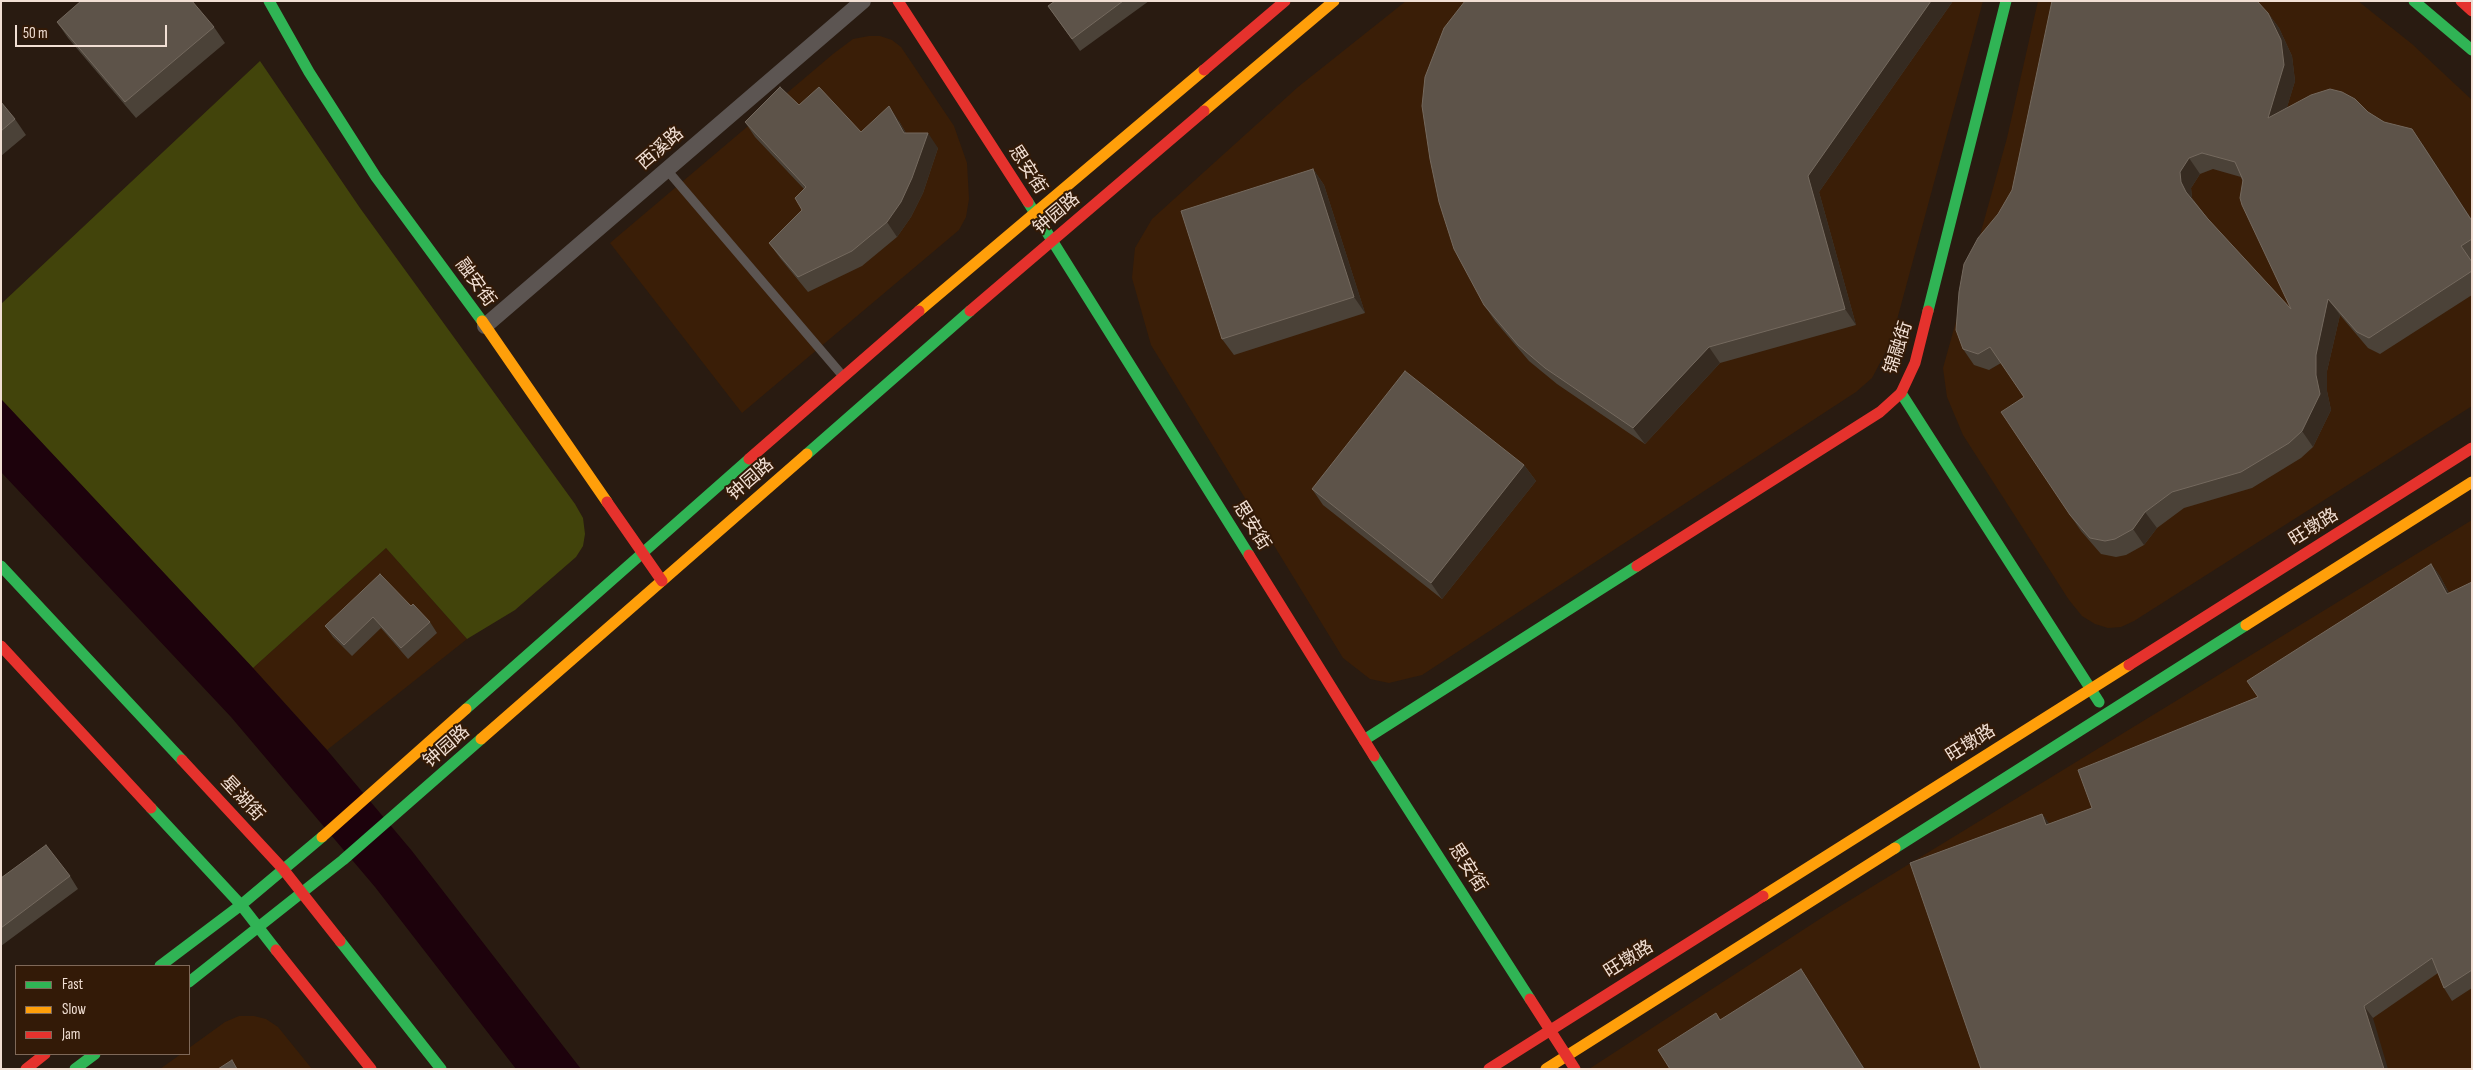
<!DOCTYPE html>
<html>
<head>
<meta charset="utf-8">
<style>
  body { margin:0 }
  #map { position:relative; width:2473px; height:1070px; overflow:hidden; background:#291b11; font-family:"Sofia Sans Condensed",sans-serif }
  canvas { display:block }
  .frame { position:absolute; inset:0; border:2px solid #f1dfd4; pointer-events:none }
  .legend { position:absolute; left:15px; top:965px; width:175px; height:90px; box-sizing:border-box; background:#331a07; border:1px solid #7f6959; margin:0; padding:6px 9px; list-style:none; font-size:15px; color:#f1dfd4 }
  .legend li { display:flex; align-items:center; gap:10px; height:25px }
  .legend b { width:25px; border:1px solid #7f6959 }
  .scale { position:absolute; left:15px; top:25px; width:152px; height:22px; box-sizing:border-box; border:2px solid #f1dfd4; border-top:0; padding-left:6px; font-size:15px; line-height:18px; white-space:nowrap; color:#f1dfd4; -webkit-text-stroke:4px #331a07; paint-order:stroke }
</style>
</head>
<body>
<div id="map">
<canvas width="2473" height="1070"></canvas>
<div class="frame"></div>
<ul class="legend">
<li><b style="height:6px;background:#30b455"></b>Fast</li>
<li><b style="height:6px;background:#ff9f0a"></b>Slow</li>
<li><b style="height:6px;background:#e5322d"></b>Jam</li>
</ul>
<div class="scale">50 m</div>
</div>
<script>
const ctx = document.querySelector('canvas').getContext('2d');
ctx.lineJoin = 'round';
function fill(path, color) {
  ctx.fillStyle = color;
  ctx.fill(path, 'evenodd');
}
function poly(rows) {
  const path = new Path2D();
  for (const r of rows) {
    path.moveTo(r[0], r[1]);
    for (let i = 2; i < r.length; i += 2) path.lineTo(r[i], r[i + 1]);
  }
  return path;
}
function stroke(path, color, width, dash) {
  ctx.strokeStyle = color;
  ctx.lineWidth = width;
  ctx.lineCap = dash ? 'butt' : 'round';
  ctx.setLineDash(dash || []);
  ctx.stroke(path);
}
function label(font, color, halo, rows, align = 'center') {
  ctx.font = font + ' "Sofia Sans Condensed","Noto Sans SC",sans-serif';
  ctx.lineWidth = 4;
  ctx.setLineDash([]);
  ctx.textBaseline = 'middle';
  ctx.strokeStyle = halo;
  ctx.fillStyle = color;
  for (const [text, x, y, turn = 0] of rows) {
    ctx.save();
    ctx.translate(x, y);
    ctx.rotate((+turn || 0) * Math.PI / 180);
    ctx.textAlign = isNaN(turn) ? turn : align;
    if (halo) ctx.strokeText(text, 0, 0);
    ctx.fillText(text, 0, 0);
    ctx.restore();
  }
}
fill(poly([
  [1406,1,1983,1,1891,342,1872,378,1856,392,1422,675,1389,683,1370,679,1343,658,1151,345,1132,278,1135,248,1152,219,1298,87],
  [2038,1,2358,1,2412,44,2472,100,2472,406,2134,621,2121,627,2108,628,2095,624,2082,616,2069,600,1963,435,1947,397,1943,368,2007,138],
  [869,36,880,36,892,40,901,47,954,126,967,163,969,199,966,217,959,230,742,413,610,243,833,54,853,39],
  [2472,520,2472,1069,1589,1069,1829,913],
  [386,548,467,639,327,750,253,668],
  [239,1016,254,1016,266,1019,278,1027,312,1069,160,1069,181,1054,189,1054,189,1048,225,1022]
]), '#3a1e07');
fill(poly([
  [260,61,360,208,575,504,583,518,585,534,583,546,576,557,515,610,467,639,386,548,253,668,1,399,1,304]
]), '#42440b');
fill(poly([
  [1,399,253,668,327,750,412,851,581,1069,516,1069,375,887,231,717,1,472]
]), '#1d020c');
stroke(poly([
  [667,170,842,375]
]), '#5c5552', 9);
stroke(poly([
  [485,326,863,1]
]), '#5c5552', 16);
stroke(poly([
  [269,1,309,72,376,177,482,321],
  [2414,1,2472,50],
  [1028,202,1249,555],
  [1928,311,2006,1],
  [1901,393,2099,702],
  [807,454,970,311],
  [1,566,182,760],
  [466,709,749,459],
  [1364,740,1637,566],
  [1374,756,1530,999],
  [151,808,241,905,276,950],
  [1895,848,2246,625],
  [340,941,441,1069],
  [160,966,241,905,322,837],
  [189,982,343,860,481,739],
  [75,1069,95,1054]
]), '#30b455', 11);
stroke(poly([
  [1204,111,1334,1],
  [919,311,1204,70],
  [482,321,607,502],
  [2246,625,2472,482],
  [481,739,807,454],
  [322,837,466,709],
  [1763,896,2129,665],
  [1546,1069,1895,848]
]), '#ff9f0a', 11);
stroke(poly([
  [898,1,1028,202],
  [2461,1,2472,11],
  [1204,70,1285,1],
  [970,311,1204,111],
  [749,459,919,311],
  [607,502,662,581],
  [1249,555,1374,756],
  [1637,566,1880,412,1901,393,1915,363,1928,311],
  [1,646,151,808],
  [2129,665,2472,448],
  [182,760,283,869,340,941],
  [276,950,371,1069],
  [1530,999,1575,1069],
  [26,1069,45,1054],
  [1489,1069,1763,896]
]), '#e5322d', 11);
fill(poly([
  [1055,1,1149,1,1080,51,1048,6],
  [1465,1,1953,1,1819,192,1856,325,1720,363,1645,444,1557,384,1529,361,1495,321,1484,305],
  [2268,13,2279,28,2292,56,2295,81,2287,107,2368,112,2423,145,2472,220,2472,295,2380,354,2368,348,2340,315,2327,371,2327,391,2331,410,2313,447,2301,458,2252,488,2184,508,2157,528,2144,545,2126,555,2116,557,2101,554,2081,531,2070,515,2024,397,2001,363,1989,370,1974,365,1963,349],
  [2213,169,2241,177,2291,309,2208,219,2192,198,2191,188,2200,174],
  [57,22,214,27,225,43,136,118,68,38],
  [1,102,15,119,26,135,1,156],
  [899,121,906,133,938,148,923,193,911,217,897,237,862,266,808,292,780,258,769,243,802,210,804,189,755,137,745,122,861,132],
  [1313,169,1324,185,1365,313,1234,355,1222,339],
  [1524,465,1536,481,1442,599,1323,505,1312,489],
  [2431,564,2440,576,2449,593,2472,582,2472,988,2452,1001,2444,988,2438,973,2373,1018,1910,863,2042,814,2049,824,2092,808,2258,697],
  [411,606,430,622,437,633,408,659,381,628,352,656,333,637,325,626],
  [70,876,78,889,1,946,1,878]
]), '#4b4238');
fill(poly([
  [1931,1,1953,1,1819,192,1856,325,1845,309,1808,176],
  [2268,13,2279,28,2292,56,2295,81,2279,134,2268,118],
  [889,106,899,121,914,148,904,133],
  [2412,129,2423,145,2472,220,2472,221],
  [928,133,938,148,923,193,911,217,897,237,887,222],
  [2189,158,2200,174,2191,188,2192,198,2198,208,2186,192,2181,182,2180,172],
  [1313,169,1324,185,1365,313,1354,297],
  [2328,299,2340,315,2327,371,2327,391,2331,410,2313,447,2302,431,2316,375,2316,355],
  [1709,347,1720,363,1645,444,1633,428],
  [1524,465,1536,481,1442,599,1431,583],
  [2145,512,2157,528,2144,545,2133,529],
  [2431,564,2440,576,2456,607,2447,594],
  [2042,814,2051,826,2046,825],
  [1801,969,1812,985,1865,1069,1864,1069],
  [2364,1006,2373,1018,2388,1069,2384,1069]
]), '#362b21');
const building = poly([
  [81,1,192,1,214,27,125,102,57,22,81,1],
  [1055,1,1123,1,1072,39,1048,6,1055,1],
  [1465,1,1931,1,1808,176,1845,309,1709,347,1633,428,1545,368,1518,345,1484,305,1454,249,1439,202,1430,159,1422,106,1425,77,1444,28,1465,1],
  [2052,1,2257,1,2268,13,2281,40,2284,65,2268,118,2311,95,2330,89,2342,92,2355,99,2368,112,2384,122,2412,129,2472,221,2472,239,2461,246,2472,262,2472,271,2369,338,2357,332,2328,299,2316,355,2316,375,2320,394,2302,431,2289,443,2241,472,2172,492,2145,512,2133,529,2115,539,2105,541,2090,538,2070,515,2001,412,2024,397,1990,347,1978,354,1963,349,1956,330,1959,292,1964,264,1978,238,1998,214,2012,190,2052,1],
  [2202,153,2235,162,2243,180,2240,198,2242,205,2291,309,2208,219,2186,192,2181,182,2180,172,2189,158,2202,153],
  [780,87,799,105,819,87,861,132,889,106,904,133,928,133,912,178,901,202,887,222,852,251,798,277,769,243,802,210,795,198,806,187,745,122,780,87],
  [1,102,15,119,1,131,1,102],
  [1313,169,1354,297,1222,339,1181,211,1313,169],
  [1405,371,1524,465,1431,583,1312,489,1405,371],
  [2431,564,2447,594,2472,582,2472,970,2444,988,2432,958,2364,1006,2384,1069,1981,1069,1910,863,2042,814,2046,825,2092,808,2078,770,2258,697,2247,681,2431,564],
  [380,574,411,606,413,604,430,622,401,648,373,617,344,645,325,626,380,574],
  [46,845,70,876,1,928,1,878,46,845],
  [1801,969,1864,1069,1670,1069,1658,1050,1716,1013,1720,1020,1801,969],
  [232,1060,237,1069,218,1069,232,1060]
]);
fill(building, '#5d5349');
stroke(building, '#74695e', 1);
label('18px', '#f1dfd4', '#331a07', [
  ["西溪路",661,149,-41],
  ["思安街",1027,170,57],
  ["钟园路",1057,214,-40],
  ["融安街",475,283,54],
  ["锦融街",1899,348,-72],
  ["钟园路",751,480,-41],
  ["思安街",1251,526,58],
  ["旺墩路",2314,528,-32],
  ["旺墩路",1971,744,-32],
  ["钟园路",447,747,-41],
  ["星湖街",242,799,47],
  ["思安街",1467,868,57],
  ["旺墩路",1629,960,-32]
]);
</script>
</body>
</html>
